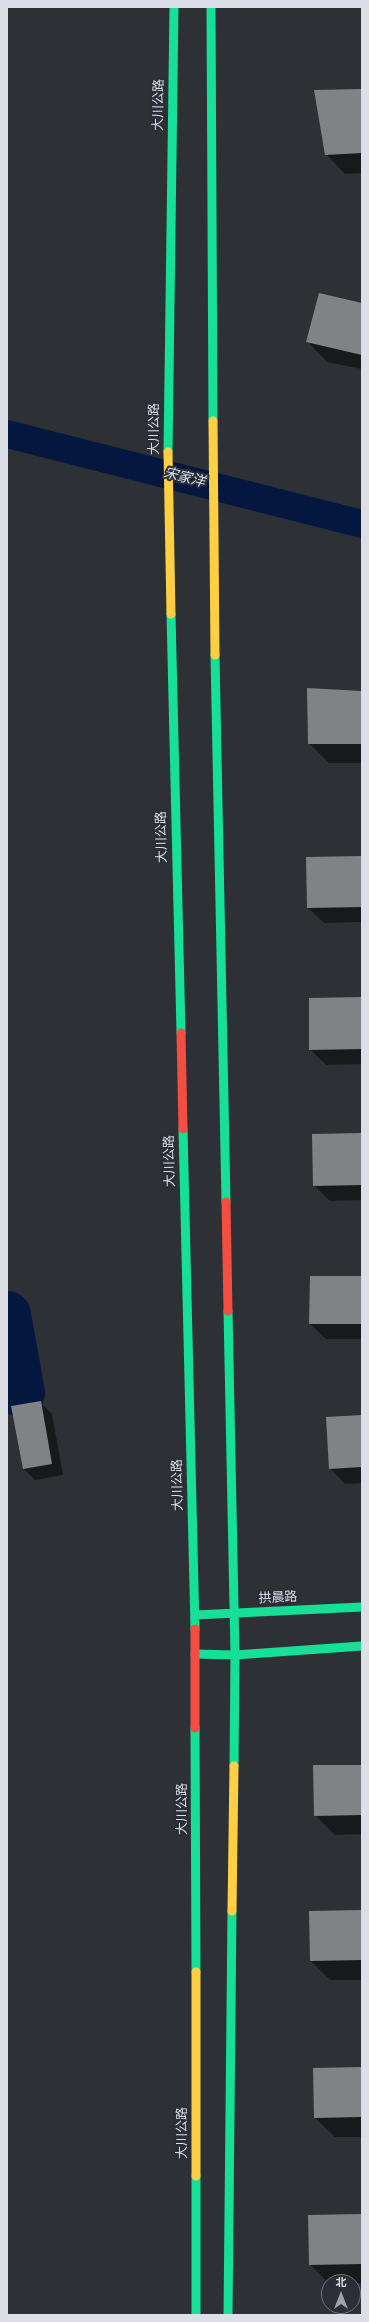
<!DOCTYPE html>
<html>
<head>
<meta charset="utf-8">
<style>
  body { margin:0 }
  #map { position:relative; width:369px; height:2322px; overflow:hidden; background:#2d3034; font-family:Spectral,"Noto Sans SC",serif }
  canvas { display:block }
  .frame { position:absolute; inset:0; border:8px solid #dcdfe5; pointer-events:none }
  .north { position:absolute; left:321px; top:2274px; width:40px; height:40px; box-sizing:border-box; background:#2a2f37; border:1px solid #71757d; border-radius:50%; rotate:0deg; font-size:11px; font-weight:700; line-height:16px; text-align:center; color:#dcdfe5 }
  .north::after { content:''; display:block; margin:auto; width:14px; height:18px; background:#9fa2a7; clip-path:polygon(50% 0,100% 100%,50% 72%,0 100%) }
</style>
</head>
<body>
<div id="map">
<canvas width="369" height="2322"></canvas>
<div class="frame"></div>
<div class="north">北</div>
</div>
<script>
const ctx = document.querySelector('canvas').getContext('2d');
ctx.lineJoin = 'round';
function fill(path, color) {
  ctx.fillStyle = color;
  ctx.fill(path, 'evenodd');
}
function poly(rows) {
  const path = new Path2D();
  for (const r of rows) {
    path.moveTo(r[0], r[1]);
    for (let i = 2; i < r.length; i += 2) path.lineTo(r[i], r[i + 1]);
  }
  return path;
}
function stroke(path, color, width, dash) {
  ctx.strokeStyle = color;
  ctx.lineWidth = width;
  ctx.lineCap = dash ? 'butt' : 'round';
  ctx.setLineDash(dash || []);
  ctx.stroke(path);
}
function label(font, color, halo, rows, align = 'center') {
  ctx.font = font + ' Spectral,"Noto Sans SC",serif';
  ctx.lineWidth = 4;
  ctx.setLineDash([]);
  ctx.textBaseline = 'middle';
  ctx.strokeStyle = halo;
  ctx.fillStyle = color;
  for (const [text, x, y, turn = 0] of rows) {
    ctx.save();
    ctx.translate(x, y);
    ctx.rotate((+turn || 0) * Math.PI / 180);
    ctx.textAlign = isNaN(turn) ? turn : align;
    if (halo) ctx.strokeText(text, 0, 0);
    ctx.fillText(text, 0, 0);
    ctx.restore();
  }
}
fill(poly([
  [362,90,362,173,345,174,326,154],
  [362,304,362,369,327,362,308,342],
  [362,692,362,763,329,763,309,743],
  [362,857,362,922,324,923,308,908],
  [362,998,362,1064,326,1065,310,1049],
  [362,1134,362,1200,330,1201,314,1185],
  [362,1277,362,1339,326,1339,310,1324],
  [40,1402,52,1414,63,1475,35,1480,23,1468],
  [362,1416,362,1483,345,1484,330,1468],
  [362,1766,362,1834,335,1835,315,1815],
  [362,1911,362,1980,330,1980,311,1961],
  [362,2068,362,2137,335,2137,315,2118],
  [362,2215,362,2283,329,2284,310,2264]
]), '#0007');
stroke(poly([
  [7,434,362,524]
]), '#04173e', 28);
stroke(poly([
  [7,1315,21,1393]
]), '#04173e', 48);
fill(poly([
  [362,89,362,153,325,155,314,90],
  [319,293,362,303,362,355,306,342],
  [307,688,362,691,362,744,308,744],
  [362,856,362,907,307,908,306,857],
  [362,997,362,1049,309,1050,309,998],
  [362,1133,362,1185,313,1186,312,1134],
  [310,1276,362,1276,362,1324,309,1324],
  [41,1401,52,1464,23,1469,11,1406],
  [362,1415,362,1467,329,1469,326,1417],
  [313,1765,362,1765,362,1815,314,1816],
  [362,1910,362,1960,310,1961,309,1911],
  [362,2067,362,2117,314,2118,313,2068],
  [362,2214,362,2264,309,2265,308,2215]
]), '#808286');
stroke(poly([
  [211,7,213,421],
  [168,452,174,7],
  [171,614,181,1033],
  [215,655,226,1202],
  [183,1129,195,1629],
  [228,1311,235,1655,234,1766],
  [195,1615,362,1607],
  [195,1654,235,1655,362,1646],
  [195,1728,196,1972],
  [196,2176,196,2315],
  [228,2315,232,1911]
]), '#16e098', 9);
stroke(poly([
  [213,421,215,655],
  [168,452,171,614],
  [232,1911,234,1766],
  [196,1972,196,2176]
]), '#ffcf43', 9);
stroke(poly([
  [181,1033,183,1129],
  [226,1202,228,1311],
  [195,1629,195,1728]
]), '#f24e42', 9);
label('13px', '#dcdfe5', '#2a2f37', [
  ["大川公路",160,105,-89],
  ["大川公路",155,429,-90],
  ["大川公路",163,837,-91],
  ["大川公路",171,1161,-91],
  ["大川公路",179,1485,-91],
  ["拱晨路",278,1599,-3],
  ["大川公路",183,1809,-90],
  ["大川公路",183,2133,-90]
]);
label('italic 14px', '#d9e4f6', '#2a2f37', [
  ["宋家洋",184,479,14]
]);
</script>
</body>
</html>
